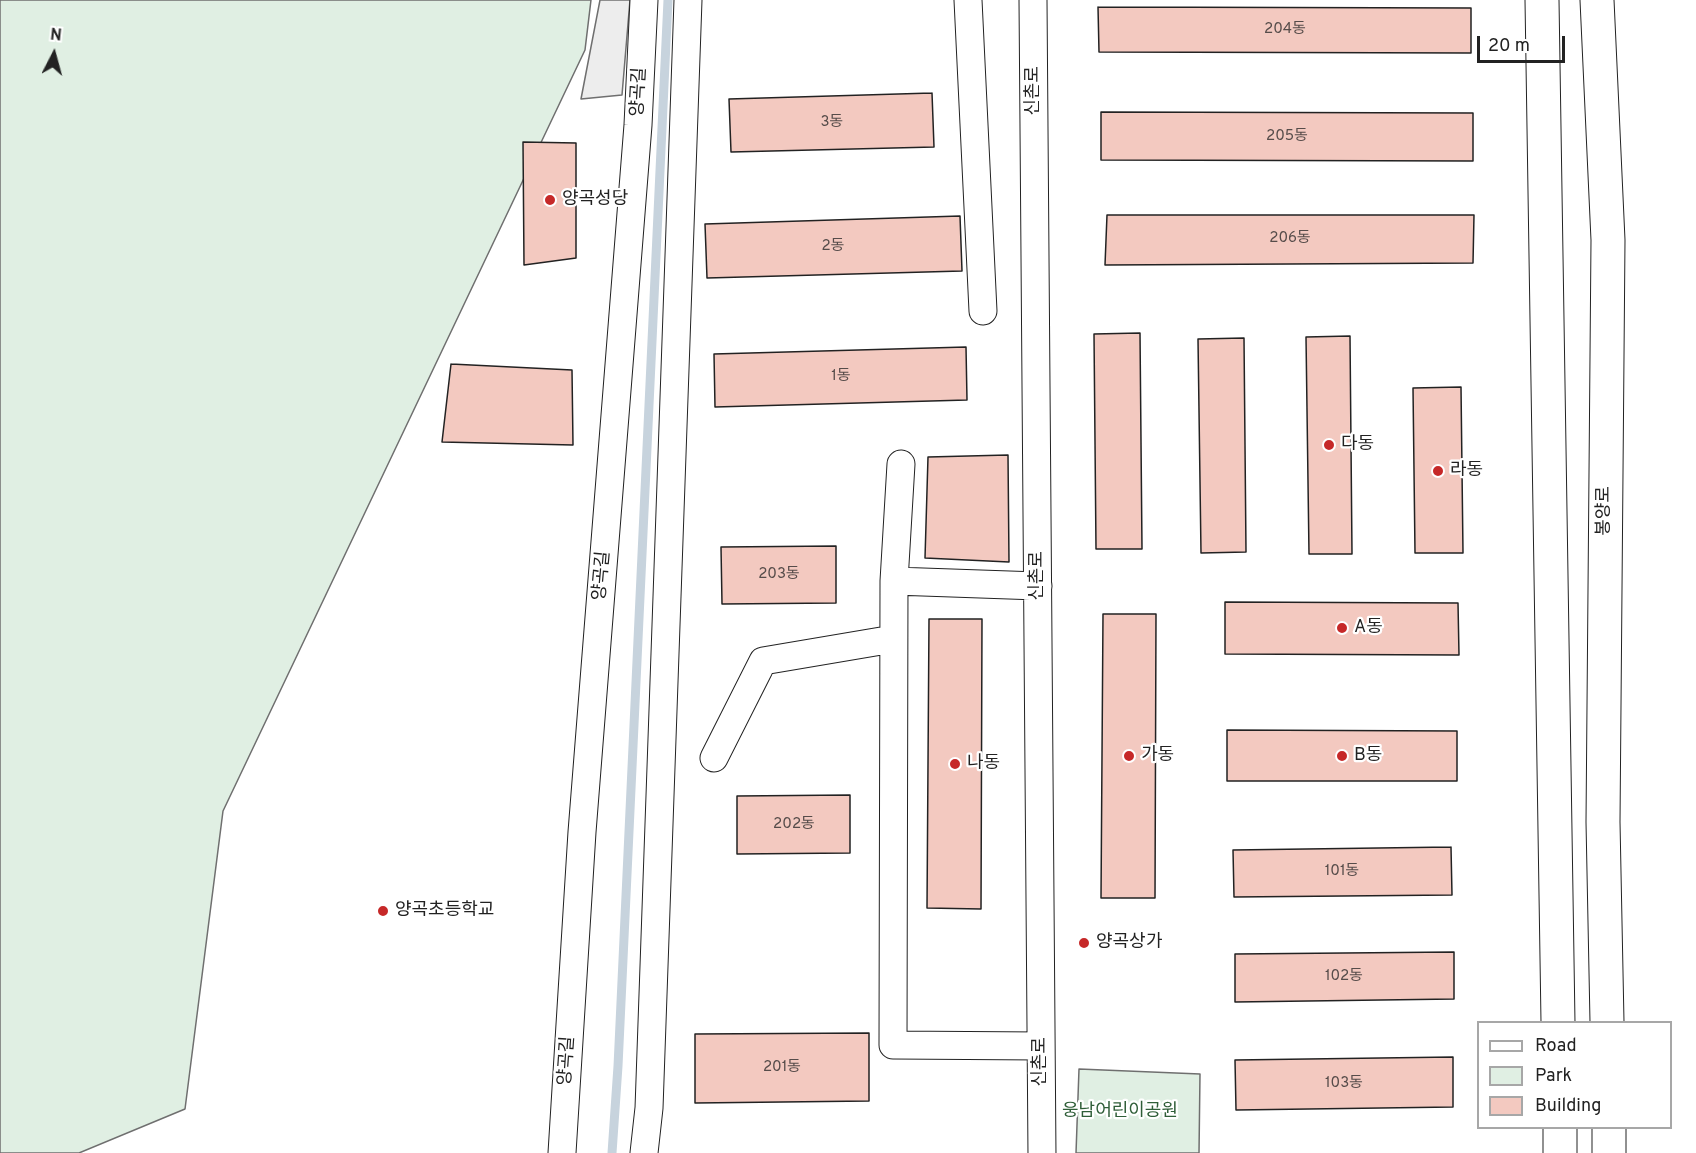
<!DOCTYPE html>
<html>
<head>
<meta charset="utf-8">
<style>
  body { margin:0 }
  #map { position:relative; width:1696px; height:1153px; overflow:hidden; background:#fff; font-family:Overpass,sans-serif }
  canvas { display:block }
  .legend { position:absolute; left:1477px; top:1021px; width:195px; height:108px; box-sizing:border-box; background:#fff; border:2px solid #a7a7a7; margin:0; padding:8px 10px; list-style:none; font-size:18px; color:#222 }
  .legend li { display:flex; align-items:center; gap:12px; height:30px }
  .legend b { width:30px; border:2px solid #a7a7a7 }
  .north { position:absolute; left:24px; top:24px; width:60px; height:60px; -webkit-text-stroke:4px #fff; paint-order:stroke; rotate:6deg; font-size:16px; font-weight:700; line-height:24px; text-align:center; color:#222 }
  .north::after { content:''; display:block; margin:auto; width:21px; height:27px; background:#222; clip-path:polygon(50% 0,100% 100%,50% 72%,0 100%) }
  .scale { position:absolute; left:1477px; top:36px; width:88px; height:27px; box-sizing:border-box; border:3px solid #222; border-top:0; padding-left:8px; font-size:18px; line-height:21px; white-space:nowrap; color:#222; -webkit-text-stroke:4px #fff; paint-order:stroke }
</style>
</head>
<body>
<div id="map">
<canvas width="1696" height="1153"></canvas>
<ul class="legend">
<li><b style="height:8px;background:#fff"></b>Road</li>
<li><b style="height:16px;background:#e0efe3"></b>Park</li>
<li><b style="height:16px;background:#f3c9c0"></b>Building</li>
</ul>
<div class="north">N</div>
<div class="scale">20 m</div>
</div>
<script>
const ctx = document.querySelector('canvas').getContext('2d');
ctx.lineJoin = 'round';
function fill(path, color) {
  ctx.fillStyle = color;
  ctx.fill(path, 'evenodd');
}
function poly(rows) {
  const path = new Path2D();
  for (const r of rows) {
    path.moveTo(r[0], r[1]);
    for (let i = 2; i < r.length; i += 2) path.lineTo(r[i], r[i + 1]);
  }
  return path;
}
function stroke(path, color, width, dash) {
  ctx.strokeStyle = color;
  ctx.lineWidth = width;
  ctx.lineCap = dash ? 'butt' : 'round';
  ctx.setLineDash(dash || []);
  ctx.stroke(path);
}
function label(font, color, halo, rows, align = 'center') {
  ctx.font = font + ' Overpass,"Noto Sans KR",sans-serif';
  ctx.lineWidth = 4.5;
  ctx.setLineDash([]);
  ctx.textBaseline = 'middle';
  ctx.strokeStyle = halo;
  ctx.fillStyle = color;
  for (const [text, x, y, turn = 0] of rows) {
    ctx.save();
    ctx.translate(x, y);
    ctx.rotate((+turn || 0) * Math.PI / 180);
    ctx.textAlign = isNaN(turn) ? turn : align;
    if (halo) ctx.strokeText(text, 0, 0);
    ctx.fillText(text, 0, 0);
    ctx.restore();
  }
}
const green = poly([
  [0,0,591,0,585,50,223,811,185,1109,79,1153,0,1153,0,0],
  [1079,1069,1200,1074,1199,1153,1076,1153,1079,1069]
]);
fill(green, '#e0efe3');
stroke(green, '#6f6f6f', 1.5);
const parking = poly([
  [600,0,630,0,622,95,581,99,600,0]
]);
fill(parking, '#ededed');
stroke(parking, '#6f6f6f', 1.5);
stroke(poly([
  [612,1153,618,1066,668,0]
]), '#c7d3dd', 9);
const building = poly([
  [1098,7,1471,8,1471,53,1099,52,1098,7],
  [932,93,934,147,731,152,729,99,932,93],
  [1101,112,1473,113,1473,161,1101,160,1101,112],
  [523,142,576,143,576,258,524,265,523,142],
  [1107,215,1474,215,1473,263,1105,265,1107,215],
  [960,216,962,271,707,278,705,224,960,216],
  [1140,333,1142,549,1096,549,1094,334,1140,333],
  [1350,336,1352,554,1309,554,1306,337,1350,336],
  [1244,338,1246,552,1201,553,1198,339,1244,338],
  [966,347,967,400,715,407,714,354,966,347],
  [451,364,572,370,573,445,442,442,451,364],
  [1461,387,1463,553,1415,553,1413,388,1461,387],
  [1008,455,1009,562,925,558,928,457,1008,455],
  [836,546,836,603,722,604,721,547,836,546],
  [1225,602,1458,603,1459,655,1225,654,1225,602],
  [1103,614,1156,614,1155,898,1101,898,1103,614],
  [929,619,982,619,981,909,927,908,929,619],
  [1227,730,1457,731,1457,781,1227,781,1227,730],
  [850,795,850,853,737,854,737,796,850,795],
  [1451,847,1452,895,1234,897,1233,850,1451,847],
  [1454,952,1454,999,1235,1002,1235,954,1454,952],
  [869,1033,869,1101,695,1103,695,1034,869,1033],
  [1453,1057,1453,1107,1236,1110,1235,1060,1453,1057]
]);
fill(building, '#f3c9c0');
stroke(building, '#222', 1.5);
const street = poly([
  [968,0,983,311],
  [1033,0,1042,1153],
  [894,581,901,464],
  [1038,586,894,581,893,1045,1041,1046],
  [714,758,763,661,893,639],
  [562,1153,582,832,638,125,644,0],
  [644,1153,649,1108,688,0]
]);
const primary = poly([
  [1542,0,1558,1022],
  [1597,0,1608,240,1603,822,1607,1022],
  [1560,1128,1560,1153],
  [1609,1128,1609,1153]
]);
stroke(street, '#222', 29);
stroke(primary, '#222', 35);
stroke(street, '#fff', 27);
stroke(primary, '#fff', 33);
for (const [x, y, r, color] of [
  [550,200,6,"#c62828"],
  [1329,445,6,"#c62828"],
  [1438,471,6,"#c62828"],
  [1342,628,6,"#c62828"],
  [1129,756,6,"#c62828"],
  [1342,756,6,"#c62828"],
  [955,764,6,"#c62828"],
  [383,911,6,"#c62828"],
  [1084,943,6,"#c62828"]
]) {
  const dot = new Path2D();
  dot.arc(x, y, r, 0, 2 * Math.PI);
  ctx.fillStyle = color;
  ctx.fill(dot);
  stroke(dot, '#fff', 2);
}
label('15px', '#564c4a', null, [
  ["204동",1285,30],
  ["3동",832,123],
  ["205동",1287,137],
  ["206동",1290,239],
  ["2동",833,247],
  ["1동",841,377],
  ["203동",779,575],
  ["202동",794,825],
  ["101동",1342,872],
  ["102동",1344,977],
  ["201동",782,1068],
  ["103동",1344,1084]
]);
label('18px', '#222', '#fff', [
  ["신촌로",1034,91,-90],
  ["양곡길",640,92,-87],
  ["봉양로",1605,511,-90],
  ["양곡길",603,576,-85],
  ["신촌로",1038,576,-90],
  ["양곡길",568,1061,-86],
  ["신촌로",1041,1062,-90]
]);
label('18px', '#222', '#fff', [
  ["양곡성당",562,200],
  ["다동",1341,445],
  ["라동",1450,471],
  ["A동",1354,628],
  ["가동",1141,756],
  ["B동",1354,756],
  ["나동",967,764],
  ["양곡초등학교",395,911],
  ["양곡상가",1096,943]
], 'left');
label('18px', '#2f5e38', '#fff', [
  ["웅남어린이공원",1120,1112]
]);
</script>
</body>
</html>
